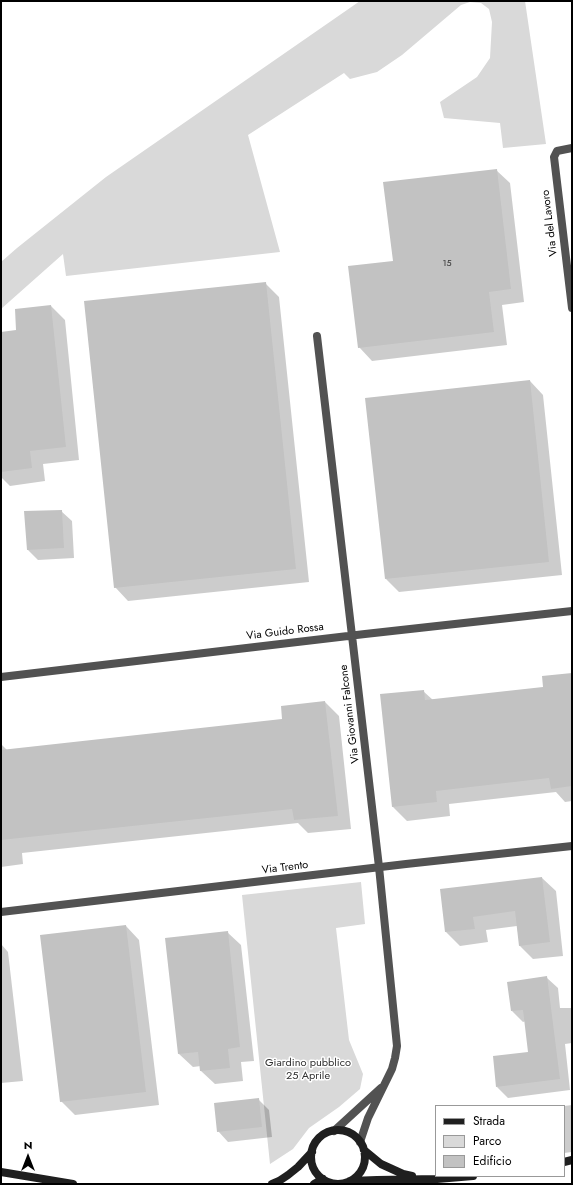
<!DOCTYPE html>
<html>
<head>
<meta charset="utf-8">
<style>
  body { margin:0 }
  #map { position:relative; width:573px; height:1185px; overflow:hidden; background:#fff; font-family:Jost,sans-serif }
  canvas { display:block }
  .frame { position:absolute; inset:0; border:2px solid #000; pointer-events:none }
  .legend { position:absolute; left:435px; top:1105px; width:130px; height:72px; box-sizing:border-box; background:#fff; border:1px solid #999; margin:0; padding:5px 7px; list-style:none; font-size:12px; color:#000 }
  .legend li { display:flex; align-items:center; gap:8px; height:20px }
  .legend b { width:20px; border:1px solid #999 }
  .north { position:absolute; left:8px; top:1137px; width:40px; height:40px; -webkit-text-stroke:3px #fff; paint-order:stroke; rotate:0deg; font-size:11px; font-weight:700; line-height:16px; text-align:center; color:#000 }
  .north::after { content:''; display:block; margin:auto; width:14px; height:18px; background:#000; clip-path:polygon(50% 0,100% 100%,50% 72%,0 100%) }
</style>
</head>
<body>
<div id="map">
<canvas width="573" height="1185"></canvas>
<div class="frame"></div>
<ul class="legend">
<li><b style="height:5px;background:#1f1f1f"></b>Strada</li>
<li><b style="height:11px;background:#d9d9d9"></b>Parco</li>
<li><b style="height:11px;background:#c2c2c2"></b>Edificio</li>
</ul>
<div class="north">N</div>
</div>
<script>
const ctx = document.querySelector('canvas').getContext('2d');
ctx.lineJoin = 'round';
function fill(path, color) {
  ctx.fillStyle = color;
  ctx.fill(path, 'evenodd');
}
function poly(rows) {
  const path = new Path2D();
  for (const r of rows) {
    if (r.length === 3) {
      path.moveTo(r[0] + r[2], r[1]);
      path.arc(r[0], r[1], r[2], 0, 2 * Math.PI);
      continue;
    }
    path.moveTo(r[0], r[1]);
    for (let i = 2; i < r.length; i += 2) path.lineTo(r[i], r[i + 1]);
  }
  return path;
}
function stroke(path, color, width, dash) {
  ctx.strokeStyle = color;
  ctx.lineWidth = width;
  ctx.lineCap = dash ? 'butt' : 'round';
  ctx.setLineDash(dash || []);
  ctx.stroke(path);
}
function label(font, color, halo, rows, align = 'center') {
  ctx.font = font + ' Jost,sans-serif';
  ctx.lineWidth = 3;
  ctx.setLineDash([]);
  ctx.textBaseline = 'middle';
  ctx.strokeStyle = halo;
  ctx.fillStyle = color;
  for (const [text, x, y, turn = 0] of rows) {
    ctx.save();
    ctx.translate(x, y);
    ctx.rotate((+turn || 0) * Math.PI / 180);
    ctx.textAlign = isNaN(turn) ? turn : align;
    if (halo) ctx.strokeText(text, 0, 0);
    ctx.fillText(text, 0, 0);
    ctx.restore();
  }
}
fill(poly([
  [360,1,525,1,546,144,503,148,500,123,444,118,440,102,477,77,490,58,492,22,489,9,481,3,470,2,461,5,402,55,377,72,350,79,344,73,248,135,280,252,66,276,63,254,1,309,1,262,17,248,106,177],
  [361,882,365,924,336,928,349,1040,363,1074,360,1089,339,1107,309,1128,293,1149,270,1164,242,895]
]), '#d9d9d9');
fill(poly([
  [496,170,510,183,524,302,502,305,507,345,372,361,359,347,394,262],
  [265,283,279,297,309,582,128,601,115,587],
  [51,306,65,320,79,460,43,464,45,481,10,486,1,477,1,333,17,331],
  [530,381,543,395,562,575,399,592,386,579],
  [61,511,72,521,74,558,38,560,28,550,25,512],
  [572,674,572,801,565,802,556,792,449,804,450,816,407,821,393,807,381,695,423,691,433,700,544,688],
  [325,702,339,716,351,829,308,833,298,823,22,853,23,864,1,867,1,744,7,750,284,720],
  [542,878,556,891,563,956,533,959,520,946,517,926,486,930,488,942,460,946,446,932,441,890],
  [126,926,139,940,159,1105,75,1115,61,1101],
  [227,932,241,945,254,1061,241,1062,243,1081,215,1084,201,1071,201,1066,193,1067,179,1054],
  [1,944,8,952,23,1081,1,1083],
  [547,978,558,988,560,1008,572,1008,572,1043,565,1044,570,1090,508,1098,497,1087,529,1053,526,1021,523,1022,512,1011],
  [258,1099,269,1110,272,1137,228,1142,218,1131],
  [572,1105,572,1152,564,1153,564,1106]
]), '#0003');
fill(poly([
  [497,169,511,289,489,292,494,332,358,348,348,266,393,261,383,182],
  [266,282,296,569,114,588,84,301],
  [51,305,66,447,30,451,32,468,1,472,1,332,16,330,15,309],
  [530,380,549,562,385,579,365,398],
  [62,510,64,548,27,550,24,511],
  [572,673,572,786,551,789,549,778,436,791,437,802,392,807,380,694,424,690,425,700,543,687,542,676],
  [325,701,338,816,294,820,292,809,1,840,1,750,282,719,281,706],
  [542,877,550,942,519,946,515,911,473,917,475,929,445,932,440,889],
  [126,925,146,1092,60,1102,40,935],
  [228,931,240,1047,228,1049,230,1068,200,1071,198,1052,178,1054,165,938],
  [547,976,560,1079,496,1087,493,1056,528,1052,523,1010,511,1011,507,982],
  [259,1098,262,1127,217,1132,214,1103]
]), '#c2c2c2');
stroke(poly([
  [572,148,557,151,554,157,572,308],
  [317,336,379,867,397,1046,395,1058,392,1069,368,1118,360,1142],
  [1,677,365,634,572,611],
  [1,912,406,864,572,846],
  [334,1131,381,1088]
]), '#525252', 8);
stroke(poly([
  [338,1157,27],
  [364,1150,381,1164,403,1174,412,1176],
  [564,1162,572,1160],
  [1,1172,73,1184],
  [350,1181,377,1180,437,1179,473,1176],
  [272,1184,279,1181,288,1175,298,1167,312,1152],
  [314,1184,323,1179]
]), '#1f1f1f', 8);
label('9px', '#303030', null, [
  ["15",447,264]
]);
label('11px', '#000', '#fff', [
  ["Via del Lavoro",550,223,-97],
  ["Via Guido Rossa",285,632,-7],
  ["Via Giovanni Falcone",350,714,-97],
  ["Via Trento",285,868,-7]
]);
label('11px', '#303030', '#fff', [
  ["Giardino pubblico",308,1063],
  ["25 Aprile",308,1076]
]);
</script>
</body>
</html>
